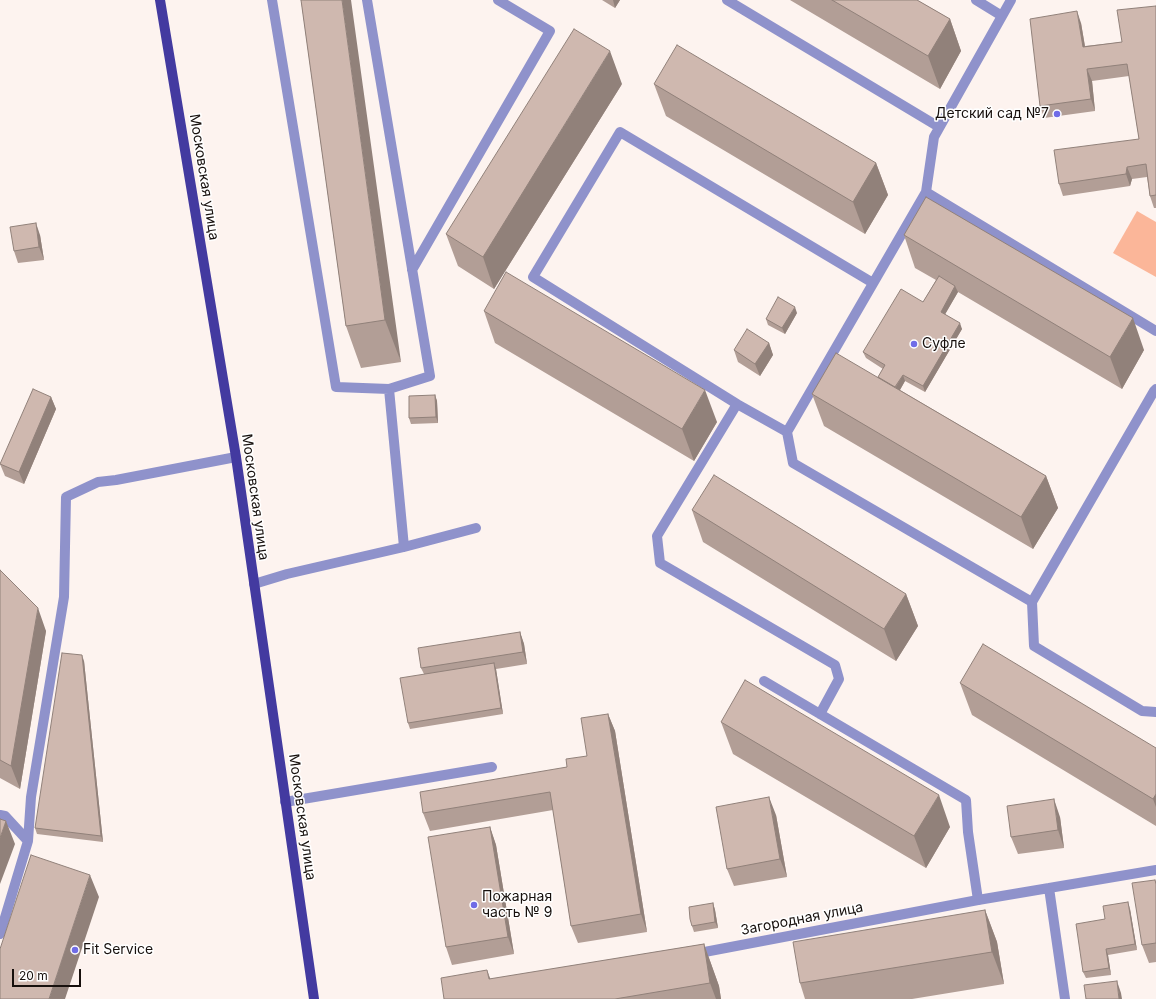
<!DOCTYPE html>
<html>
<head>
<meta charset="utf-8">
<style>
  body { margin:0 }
  #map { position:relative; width:1156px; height:999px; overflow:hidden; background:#fdf3ef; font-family:Inter,sans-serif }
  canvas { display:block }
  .scale { position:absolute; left:12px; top:969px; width:69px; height:18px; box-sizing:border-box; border:2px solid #17100d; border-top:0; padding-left:5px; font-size:12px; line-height:14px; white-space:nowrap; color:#17100d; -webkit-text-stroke:3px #fff; paint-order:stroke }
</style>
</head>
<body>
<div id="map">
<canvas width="1156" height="999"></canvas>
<div class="scale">20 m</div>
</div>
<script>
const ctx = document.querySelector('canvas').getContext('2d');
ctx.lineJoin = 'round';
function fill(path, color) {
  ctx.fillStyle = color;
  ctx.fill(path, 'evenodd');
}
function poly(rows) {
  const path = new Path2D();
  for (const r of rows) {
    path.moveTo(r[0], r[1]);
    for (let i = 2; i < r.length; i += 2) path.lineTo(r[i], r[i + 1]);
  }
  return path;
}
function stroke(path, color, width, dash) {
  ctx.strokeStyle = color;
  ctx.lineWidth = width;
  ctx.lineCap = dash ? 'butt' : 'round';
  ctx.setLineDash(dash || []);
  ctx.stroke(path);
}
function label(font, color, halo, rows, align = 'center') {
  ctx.font = font + ' Inter,sans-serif';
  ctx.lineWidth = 3;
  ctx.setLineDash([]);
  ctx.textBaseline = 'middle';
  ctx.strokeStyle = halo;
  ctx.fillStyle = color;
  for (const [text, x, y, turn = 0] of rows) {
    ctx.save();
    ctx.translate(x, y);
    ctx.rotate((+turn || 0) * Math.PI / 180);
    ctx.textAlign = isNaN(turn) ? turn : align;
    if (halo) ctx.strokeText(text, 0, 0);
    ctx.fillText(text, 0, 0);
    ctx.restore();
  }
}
fill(poly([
  [1137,211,1156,222,1156,277,1113,253]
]), '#fbb699');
stroke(poly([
  [272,0,336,387,389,389,430,376,367,0],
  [727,0,939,127],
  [976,0,1002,16],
  [1011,0,934,137,926,192,1156,331],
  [412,270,550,31,498,0],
  [1156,389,1154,391,1032,602,1034,646,1142,711,1156,712],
  [737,404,533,277,620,132,873,283],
  [787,432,793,463,1032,602],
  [404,547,476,528],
  [254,584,287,574,404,547,389,389],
  [764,681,966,800,968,832,978,900],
  [820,714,839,679,835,665,660,563,657,536,737,404,787,432,926,192],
  [285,802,492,767],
  [0,815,5,816,28,841,0,934],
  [28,841,31,797,64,597,66,497,98,482,116,480,236,457]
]), '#8f92cb', 10);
stroke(poly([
  [1049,888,1065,999],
  [694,954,978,900,1156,870]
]), '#8f92cb', 10);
stroke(poly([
  [160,0,236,457,314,999]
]), '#433aa0', 10);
fill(poly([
  [301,0,401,362,361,368,346,326],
  [602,0,620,0,615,8],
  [790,0,917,0,950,19,961,51,940,89],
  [1156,6,1156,208,1154,208,1150,196,1147,177,1132,179,1130,186,1063,196,1059,184,1139,139,1129,76,1092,81,1095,111,1044,118,1040,106,1081,23,1085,46,1122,42],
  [622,84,494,289,458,266,446,234],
  [654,84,876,163,888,195,865,234,666,116],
  [40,235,44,260,18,263,14,251],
  [904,235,1144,350,1122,389,958,292,945,314,962,329,925,392,905,381,900,390,1046,476,1058,508,1033,549,824,426,812,394,878,377,883,369,866,358,863,352,923,302,936,280,915,268],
  [484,311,717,422,694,461,495,343],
  [797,313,785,334,768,325,766,319],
  [769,343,773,355,760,376,738,362,734,350],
  [435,395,437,401,438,423,411,424,409,418],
  [51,397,56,409,24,484,5,476,0,464],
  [692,510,906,594,918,626,896,661,703,542],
  [0,570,46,631,20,789,0,778],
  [520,632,524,644,527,664,496,669,503,714,410,729,408,723,424,674,421,668],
  [84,661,103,842,37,834,35,828],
  [960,683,1156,748,1156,826,972,715],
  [608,714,615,731,647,932,578,943,571,926,553,810,430,831,423,813,567,767,587,756],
  [721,722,950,827,926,868,733,754],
  [776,815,787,877,734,886,727,869],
  [1060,817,1064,848,1018,854,1011,837],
  [490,827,496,845,514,954,452,965,446,947],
  [1155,880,1156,882,1156,962,1149,963,1142,945],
  [713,903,715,910,718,928,694,932,692,926],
  [1130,909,1137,950,1108,955,1111,975,1086,978,1083,972,1105,919],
  [985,910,997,942,1004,984,912,999,805,999,800,983],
  [704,944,719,986,721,999,444,999,491,979]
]), '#b29e96');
fill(poly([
  [342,0,351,0,401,362,385,320],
  [613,0,620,0,615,8],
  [1077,11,1081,23,1087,59,1083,47],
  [950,19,961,51,940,89,928,56],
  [610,51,622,84,494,289,483,257],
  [1087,69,1092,81,1095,111,1091,99],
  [876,163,888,195,865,234,853,202],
  [1127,167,1132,179,1130,186,1126,174],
  [36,223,40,235,44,260,39,247],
  [955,286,958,292,943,318,941,312],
  [795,307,797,313,785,334,782,328],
  [1133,318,1144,350,1122,389,1110,357],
  [960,323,962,329,925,392,923,386],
  [769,343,773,355,760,376,755,364],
  [903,375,905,381,889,409,887,402],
  [705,390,717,422,694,461,682,429],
  [435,395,437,401,438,423,436,417],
  [51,397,56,409,24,484,19,472],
  [1046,476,1058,508,1033,549,1021,517],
  [906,594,918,626,896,661,884,629],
  [38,608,46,631,20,789,11,766],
  [520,632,524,644,527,664,523,652],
  [82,655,84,661,103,842,101,836],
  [494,663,496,669,503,714,501,708],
  [608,714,615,731,647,932,641,914],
  [1156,794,1156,807,1153,799],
  [939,795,950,827,926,868,914,836],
  [769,797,776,815,787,877,780,859],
  [1054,799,1060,817,1064,848,1058,830],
  [6,821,15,844,0,884,0,838],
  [490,827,496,845,514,954,508,937],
  [90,875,99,897,65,999,49,999],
  [1128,902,1130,909,1137,950,1135,944],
  [713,903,715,910,718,928,715,922],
  [985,910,997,942,1004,984,992,952],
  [704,944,719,986,721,999,716,999,710,983],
  [1106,949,1108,955,1111,975,1109,968],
  [487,970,498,999,489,979],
  [1117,981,1121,993,1122,999,1119,999]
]), '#91817a');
const building = poly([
  [301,0,342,0,385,320,346,326,301,0],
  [832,0,917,0,950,19,928,56,832,0],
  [1156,6,1156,195,1150,196,1146,164,1127,167,1126,174,1059,184,1054,150,1139,139,1127,64,1087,69,1091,99,1040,106,1030,19,1077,11,1083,47,1122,42,1117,10,1156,6],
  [574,29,610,51,483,257,446,234,574,29],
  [677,45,876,163,853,202,654,84,677,45],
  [926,197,1133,318,1110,357,904,235,926,197],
  [36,223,39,247,14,251,10,227,36,223],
  [506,272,705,390,682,429,484,311,506,272],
  [939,276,955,286,941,312,960,323,923,386,903,375,895,387,878,377,885,365,863,352,901,289,923,302,939,276],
  [778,297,795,307,782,328,766,319,778,297],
  [747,329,769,343,755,364,734,350,747,329],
  [836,353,1046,476,1021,517,812,394,836,353],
  [33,389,51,397,19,472,0,464,33,389],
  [435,395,436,417,409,418,409,396,435,395],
  [714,475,906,594,884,629,692,510,714,475],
  [0,570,38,608,11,766,0,760,0,570],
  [520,632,523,652,421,668,418,648,520,632],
  [983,644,1156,748,1156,794,1153,799,960,683,983,644],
  [62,653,82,655,101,836,35,828,62,653],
  [494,663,501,708,408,723,400,678,494,663],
  [745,680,939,795,914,836,721,722,745,680],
  [608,714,641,914,571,926,550,792,423,813,420,792,567,767,566,759,587,756,581,718,608,714],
  [769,797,780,859,727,869,716,807,769,797],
  [1054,799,1058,830,1011,837,1007,806,1054,799],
  [0,819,6,821,0,838,0,819],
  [490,827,508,937,446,947,428,837,490,827],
  [31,855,90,875,49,999,0,999,0,949,31,855],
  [1155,880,1156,884,1156,943,1142,945,1132,883,1155,880],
  [1128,902,1135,944,1106,949,1109,968,1083,972,1076,924,1105,919,1103,906,1128,902],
  [713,903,715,922,692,926,690,919,689,907,713,903],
  [985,910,992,952,800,983,793,942,985,910],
  [704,944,710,983,615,999,444,999,441,978,487,970,489,979,704,944],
  [1117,981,1119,999,1086,999,1084,985,1117,981]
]);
fill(building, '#cfb8af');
stroke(building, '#91817a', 1);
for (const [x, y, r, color] of [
  [1057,114,4,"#706ce7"],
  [914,344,4,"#706ce7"],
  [474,905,4,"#706ce7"],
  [75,950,4,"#706ce7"]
]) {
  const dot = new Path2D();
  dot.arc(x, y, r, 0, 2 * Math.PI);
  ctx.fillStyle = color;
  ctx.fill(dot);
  stroke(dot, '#fff', 1.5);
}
label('14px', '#17100d', '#fff', [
  ["Детский сад №7",1049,114,"right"],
  ["Суфле",922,344],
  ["Пожарная",482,897],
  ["часть № 9",482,913],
  ["Fit Service",83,950]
], 'left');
label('14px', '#17100d', '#fff', [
  ["Московская улица",204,177,81],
  ["Московская улица",255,497,82],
  ["Московская улица",302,817,82],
  ["Загородная улица",802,919,-11]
]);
</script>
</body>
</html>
